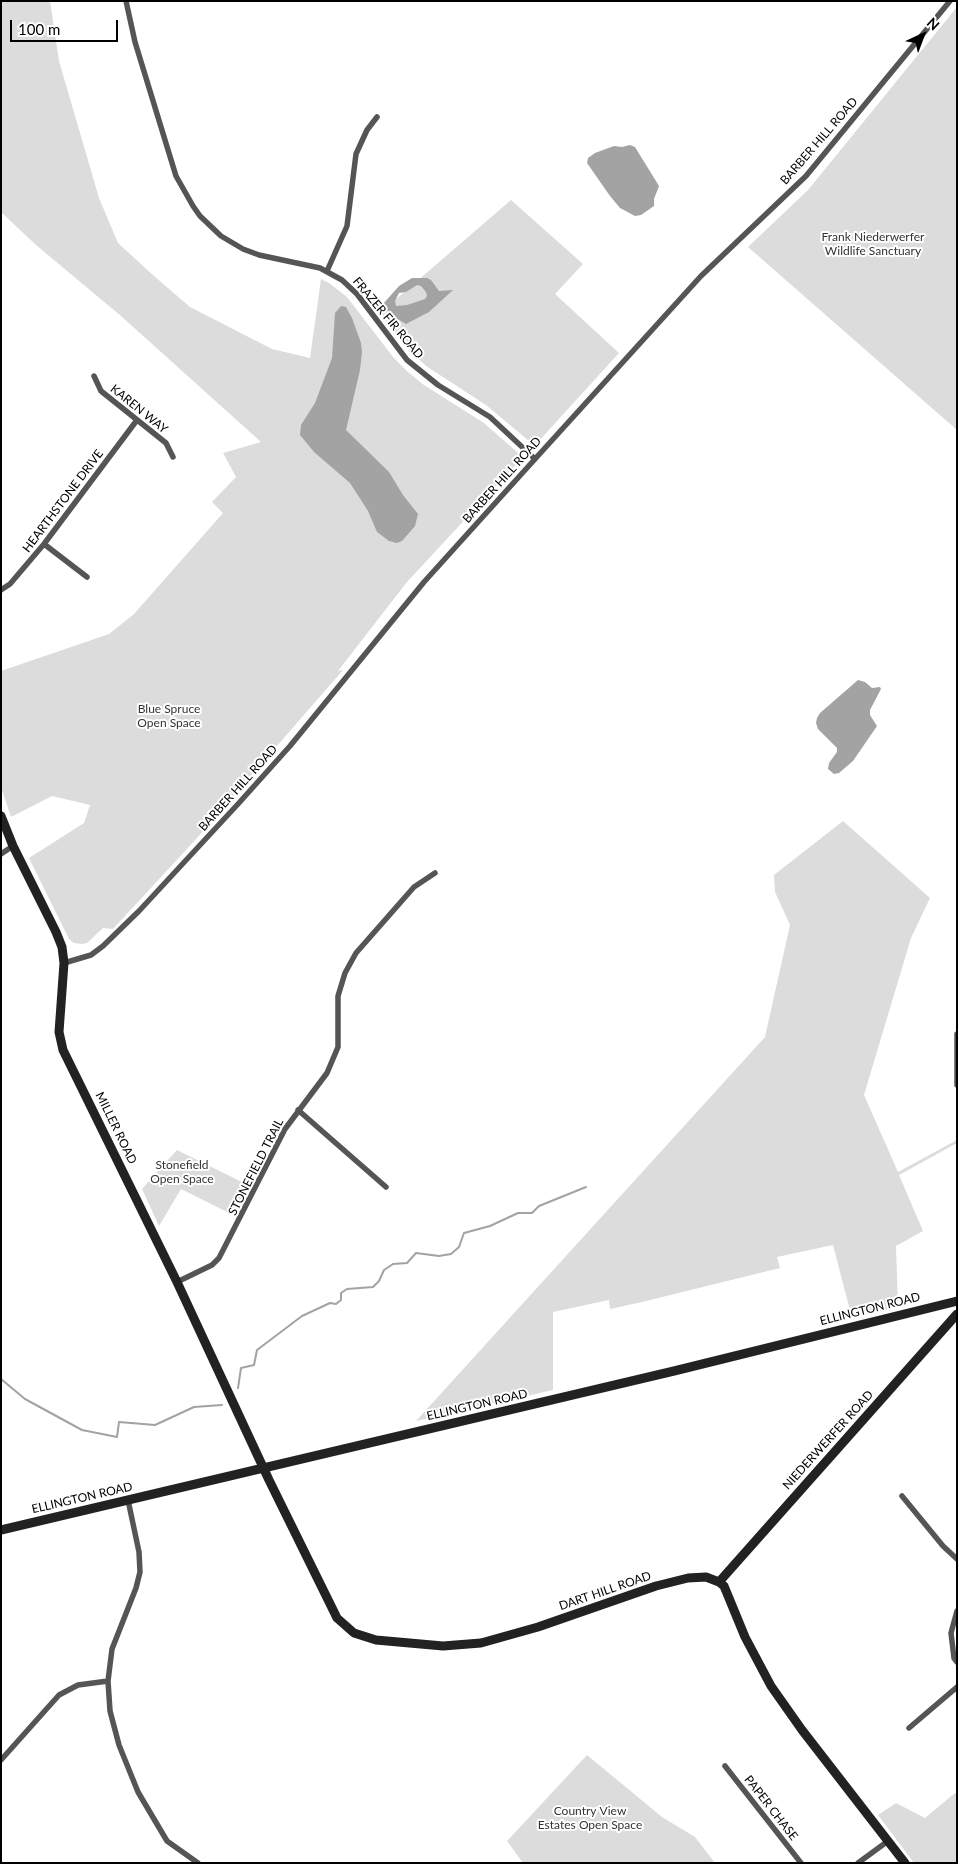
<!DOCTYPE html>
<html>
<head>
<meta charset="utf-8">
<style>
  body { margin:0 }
  #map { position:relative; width:958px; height:1864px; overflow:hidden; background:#fff; font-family:Lato,sans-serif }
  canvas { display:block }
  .frame { position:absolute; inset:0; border:2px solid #000; pointer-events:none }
  .north { position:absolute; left:898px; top:10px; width:50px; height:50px; -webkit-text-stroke:4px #fff; paint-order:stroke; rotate:43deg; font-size:14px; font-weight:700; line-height:20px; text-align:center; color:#000 }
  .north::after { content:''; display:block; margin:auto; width:18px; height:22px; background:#000; clip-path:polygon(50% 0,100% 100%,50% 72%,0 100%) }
  .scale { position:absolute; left:10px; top:20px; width:108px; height:22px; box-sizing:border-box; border:2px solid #000; border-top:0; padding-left:6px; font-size:15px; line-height:18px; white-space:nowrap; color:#000; -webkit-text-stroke:4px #fff; paint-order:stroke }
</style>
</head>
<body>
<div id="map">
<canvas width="958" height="1864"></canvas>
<div class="frame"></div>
<div class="north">N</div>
<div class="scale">100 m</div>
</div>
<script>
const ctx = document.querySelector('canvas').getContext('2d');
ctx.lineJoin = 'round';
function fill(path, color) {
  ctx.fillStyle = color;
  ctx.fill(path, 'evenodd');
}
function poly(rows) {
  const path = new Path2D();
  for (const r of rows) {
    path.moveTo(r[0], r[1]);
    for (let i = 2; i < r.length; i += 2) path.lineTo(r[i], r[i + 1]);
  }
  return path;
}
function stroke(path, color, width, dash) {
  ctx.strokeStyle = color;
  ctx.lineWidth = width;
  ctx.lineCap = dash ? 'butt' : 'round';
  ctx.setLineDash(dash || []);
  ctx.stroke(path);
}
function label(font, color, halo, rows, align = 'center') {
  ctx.font = font + ' Lato,sans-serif';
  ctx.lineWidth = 4;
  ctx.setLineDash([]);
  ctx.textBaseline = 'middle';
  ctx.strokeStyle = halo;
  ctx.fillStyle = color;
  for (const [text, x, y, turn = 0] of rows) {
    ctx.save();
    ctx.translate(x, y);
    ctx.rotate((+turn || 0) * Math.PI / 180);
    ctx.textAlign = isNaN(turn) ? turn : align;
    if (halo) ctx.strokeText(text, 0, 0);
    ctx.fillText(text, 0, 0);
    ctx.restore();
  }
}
fill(poly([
  [1,1,50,1,59,61,99,198,118,243,154,276,190,307,272,349,310,358,321,279,329,283,347,297,393,357,408,372,424,385,484,423,517,452,521,459,407,582,338,671,343,670,197,838,113,929,103,928,87,943,82,944,74,943,69,939,29,858,84,823,90,805,52,796,11,817,1,787,1,671,109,634,134,614,223,513,212,502,236,477,223,453,261,442,121,316,36,245,1,212],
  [957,7,957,430,748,247,808,190],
  [511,200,583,264,555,294,619,353,537,443,529,441,486,405,426,366,405,346,380,313],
  [843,821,930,898,911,938,864,1095,898,1172,957,1140,957,1143,899,1175,923,1231,896,1246,898,1307,852,1318,833,1245,777,1257,780,1268,642,1302,610,1309,609,1300,553,1312,553,1390,416,1421,765,1037,790,925,775,892,774,875],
  [177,1150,248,1185,233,1215,181,1189,159,1226,142,1189],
  [587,1755,662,1817,695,1837,715,1863,523,1863,507,1841],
  [955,1793,957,1796,957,1863,914,1863,878,1815,896,1803,925,1818]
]), '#dcdcdc');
fill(poly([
  [630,145,635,147,659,186,654,199,654,206,641,215,635,216,620,208,610,196,587,163,588,158,595,153,614,146,622,147],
  [412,278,427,278,431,280,439,291,453,290,429,312,406,324,394,317,384,307,383,304,399,286],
  [417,285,421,286,426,292,427,296,425,299,407,305,396,306,395,301,399,293,406,292],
  [341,306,346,307,352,318,361,343,362,352,360,370,346,430,389,472,403,495,418,514,415,526,402,541,397,543,389,541,377,532,368,511,350,483,314,452,300,435,301,425,315,403,332,358,335,313],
  [858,680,865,682,872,688,880,687,881,689,870,710,870,715,877,726,853,761,839,773,834,774,828,769,829,763,837,752,837,748,818,729,816,723,817,718,820,713]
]), '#a3a3a3');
stroke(poly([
  [1,1379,25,1399,82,1430,117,1437,119,1422,155,1425,194,1407,222,1405],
  [238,1388,241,1368,254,1365,257,1350,302,1316,330,1303,336,1304,341,1300,341,1293,347,1289,373,1287,379,1281,384,1270,393,1264,407,1263,416,1253,439,1256,451,1254,459,1247,464,1233,490,1226,518,1213,532,1213,539,1206,586,1187]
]), '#a3a3a3', 2);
stroke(poly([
  [126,1,135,42,176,176,193,206,200,216,221,236,243,249,259,255,320,268,342,280,357,294,407,360,438,385,490,417,535,459],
  [327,271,347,226,356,154,367,130,377,117],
  [94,376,101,391,166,443,173,457],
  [44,544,87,577],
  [1,590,10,584,44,544,137,420],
  [1,854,13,846],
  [64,963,91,955,103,946,139,911,238,804,290,746,424,582,535,459,701,276,806,176,950,1],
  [957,1034,957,1085],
  [298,1110,386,1187],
  [177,1282,212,1265,219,1258,285,1129,327,1073,338,1047,338,996,345,973,356,953,414,887,435,873],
  [902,1496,943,1546,957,1559],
  [128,1500,139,1552,140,1572,136,1588,112,1649,108,1681,110,1711,119,1745,138,1792,167,1841,198,1863],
  [957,1611,951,1633,954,1658,957,1662],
  [909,1728,957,1687],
  [1,1760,59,1695,78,1685,108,1681],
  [725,1766,801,1863],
  [858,1863,888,1841]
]), '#555', 5.5);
stroke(poly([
  [1,816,13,846,56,932,62,947,64,963,59,1032,63,1050,177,1282,269,1480,337,1618,354,1633,376,1640,443,1646,481,1643,538,1627,656,1586,688,1578,706,1577,719,1582,724,1586,745,1637,771,1686,802,1730,905,1863],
  [1,1530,674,1371,957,1301],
  [719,1582,957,1314]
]), '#222', 9);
label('12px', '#000', '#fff', [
  ["BARBER HILL ROAD",819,141,-49],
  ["FRAZER FIR ROAD",388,318,50],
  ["KAREN WAY",139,409,39],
  ["BARBER HILL ROAD",502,480,-48],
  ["HEARTHSTONE DRIVE",63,501,-53],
  ["BARBER HILL ROAD",238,788,-48],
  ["MILLER ROAD",116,1128,64],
  ["STONEFIELD TRAIL",256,1167,-63],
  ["ELLINGTON ROAD",870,1309,-14],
  ["ELLINGTON ROAD",477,1405,-13],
  ["NIEDERWERFER ROAD",828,1440,-48],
  ["ELLINGTON ROAD",82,1498,-13],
  ["DART HILL ROAD",605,1591,-19],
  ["PAPER CHASE",771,1808,52]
]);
label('12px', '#333', '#fff', [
  ["Frank Niederwerfer",873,237],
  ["Wildlife Sanctuary",873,251],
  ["Blue Spruce",169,709],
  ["Open Space",169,723],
  ["Stonefield",182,1165],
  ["Open Space",182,1179],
  ["Country View",590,1811],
  ["Estates Open Space",590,1825]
]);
</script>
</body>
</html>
